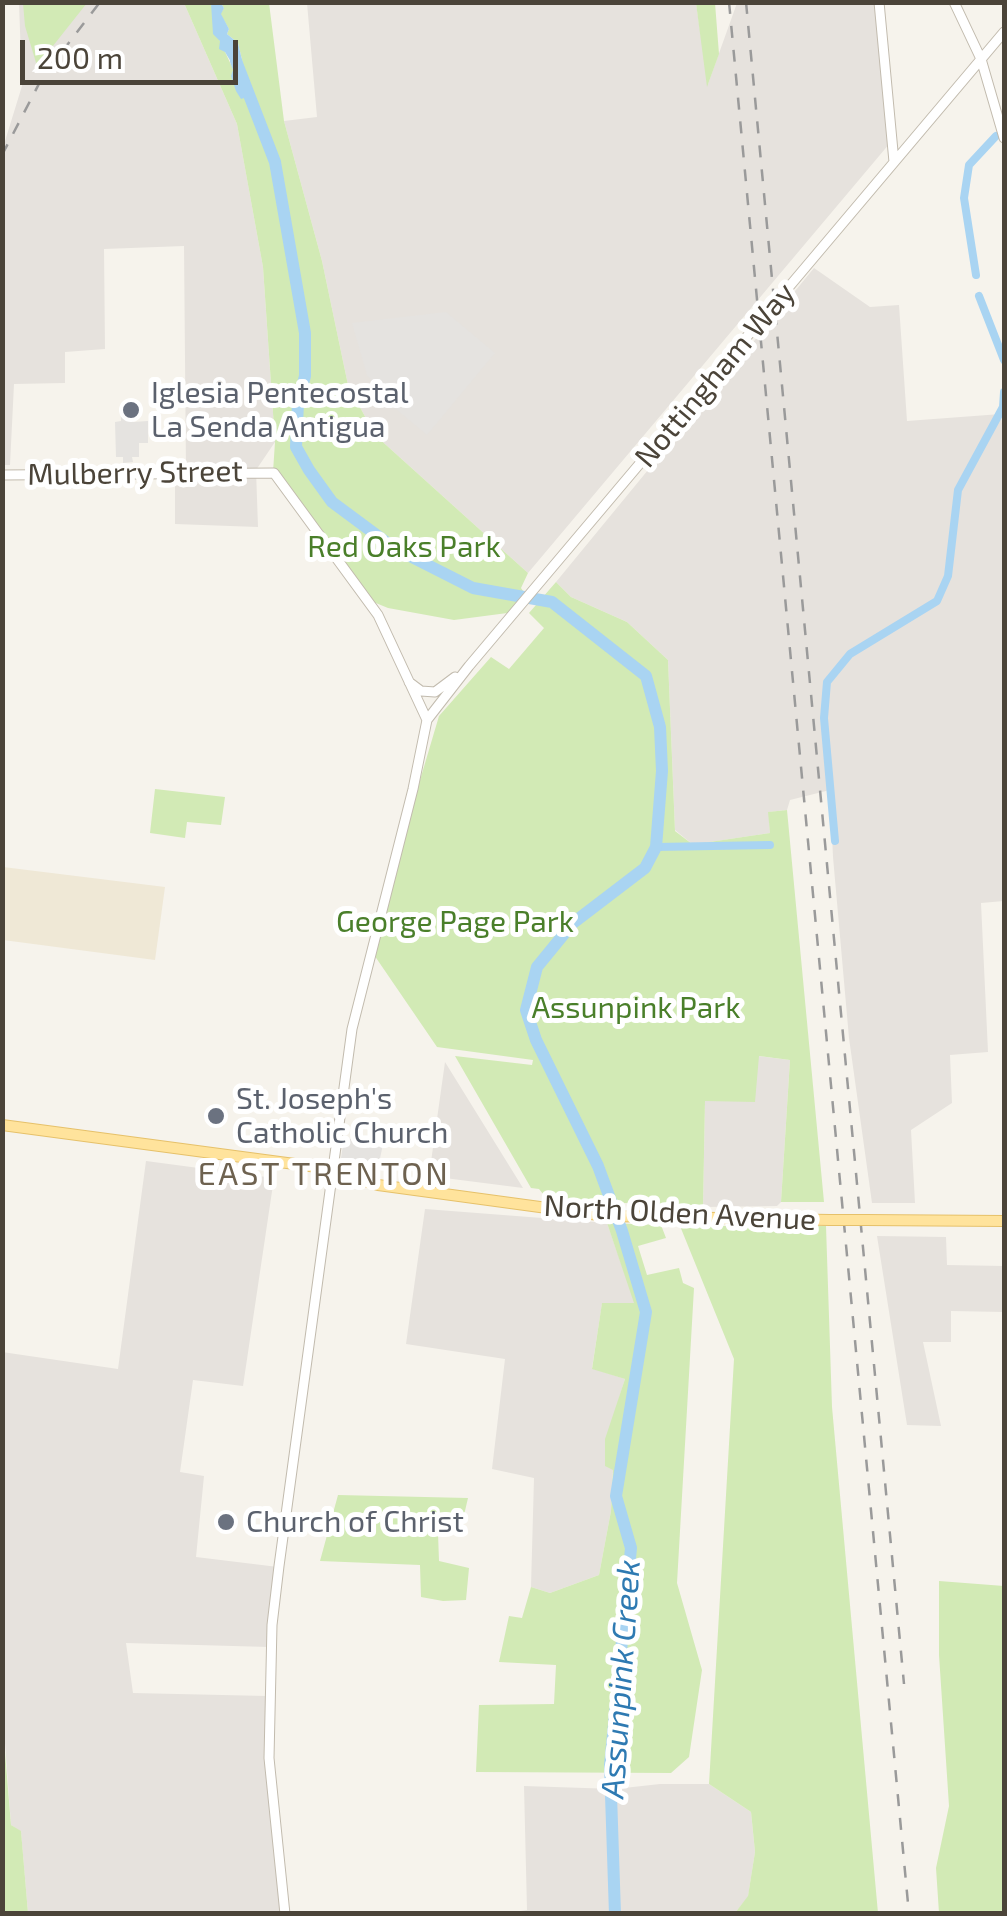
<!DOCTYPE html>
<html>
<head>
<meta charset="utf-8">
<style>
  body { margin:0 }
  #map { position:relative; width:1007px; height:1916px; overflow:hidden; background:#f6f3ec; font-family:"Exo 2",sans-serif }
  canvas { display:block }
  .frame { position:absolute; inset:0; border:5px solid #4b4439; pointer-events:none }
  .scale { position:absolute; left:20px; top:40px; width:218px; height:45px; box-sizing:border-box; border:5px solid #4b4439; border-top:0; padding-left:12px; font-size:30px; line-height:35px; white-space:nowrap; color:#4b4439; -webkit-text-stroke:8px #fff; paint-order:stroke }
</style>
</head>
<body>
<div id="map">
<canvas width="1007" height="1916"></canvas>
<div class="frame"></div>
<div class="scale">200 m</div>
</div>
<script>
const ctx = document.querySelector('canvas').getContext('2d');
ctx.lineJoin = 'round';
function fill(path, color) {
  ctx.fillStyle = color;
  ctx.fill(path, 'evenodd');
}
function poly(rows) {
  const path = new Path2D();
  for (const r of rows) {
    path.moveTo(r[0], r[1]);
    for (let i = 2; i < r.length; i += 2) path.lineTo(r[i], r[i + 1]);
  }
  return path;
}
function stroke(path, color, width, dash) {
  ctx.strokeStyle = color;
  ctx.lineWidth = width;
  ctx.lineCap = dash ? 'butt' : 'round';
  ctx.setLineDash(dash || []);
  ctx.stroke(path);
}
function label(font, color, halo, rows, align = 'center') {
  ctx.font = font + ' "Exo 2",sans-serif';
  ctx.lineWidth = 10;
  ctx.setLineDash([]);
  ctx.textBaseline = 'middle';
  ctx.strokeStyle = halo;
  ctx.fillStyle = color;
  for (const [text, x, y, turn = 0] of rows) {
    ctx.save();
    ctx.translate(x, y);
    ctx.rotate((+turn || 0) * Math.PI / 180);
    ctx.textAlign = isNaN(turn) ? turn : align;
    if (halo) ctx.strokeText(text, 0, 0);
    ctx.fillText(text, 0, 0);
    ctx.restore();
  }
}
fill(poly([
  [879,2,890,143,528,573,375,435,348,385,322,261,284,121,317,117,307,3,696,3,708,84,737,3],
  [19,3,184,3,237,124,263,267,275,442,256,470,258,527,175,524,175,473,186,471,184,246,104,249,105,349,65,352,65,383,14,384,10,465,3,465,2,151,22,86],
  [814,268,870,307,899,305,907,421,1001,414,1004,443,1004,901,981,903,988,1052,950,1055,952,1103,911,1130,915,1203,872,1203,849,1038,833,857,830,790,790,800,787,810,769,812,770,833,697,844,697,848,675,830,668,660,627,622,571,597,556,582],
  [758,1056,790,1060,781,1202,777,1206,703,1207,705,1101],
  [445,1062,523,1188,429,1176],
  [146,1161,274,1178,243,1386,193,1380,180,1472,204,1476,196,1557,278,1567,269,1647,126,1643,133,1693,267,1696,287,1913,28,1913,21,1832,11,1825,3,1716,2,1352,118,1369],
  [425,1209,607,1223,635,1303,602,1304,592,1368,625,1379,616,1408,611,1511,599,1575,550,1593,531,1587,534,1478,492,1469,505,1359,406,1344],
  [877,1236,946,1237,947,1265,1004,1266,1004,1312,951,1311,951,1342,923,1342,941,1426,907,1425],
  [660,1784,709,1784,751,1812,755,1852,748,1897,735,1913,500,1914,527,1910,524,1786,615,1789]
]), '#e6e2dd');
fill(poly([
  [3,867,165,887,155,960,3,940]
]), '#efe8d6');
fill(poly([
  [23,3,87,3,37,66,25,26],
  [184,3,211,3,220,41,246,97,239,78,243,64,238,43,227,34,229,29,220,14,224,8,221,3,269,3,284,121,322,261,348,385,375,435,528,573,521,588,530,601,515,612,454,620,388,608,366,599,273,472,275,442,263,267,237,124],
  [696,3,715,3,719,54,707,87],
  [556,582,571,597,627,622,668,660,675,831,696,847,696,844,770,833,768,812,787,810,824,1202,781,1202,790,1060,759,1056,755,1102,705,1101,703,1207,547,1199,539,1189,531,1188,455,1056,532,1065,533,1060,437,1047,370,949,439,716,491,657,509,669,544,628,529,613],
  [155,789,225,797,221,825,187,822,185,838,150,833],
  [607,1223,661,1225,666,1238,638,1246,647,1275,679,1268,683,1283,694,1288,677,1583,702,1670,689,1757,671,1773,476,1772,479,1705,554,1704,556,1665,499,1662,509,1616,522,1618,531,1587,550,1593,599,1575,611,1511,613,1470,605,1466,605,1439,625,1379,592,1369,602,1303,634,1303],
  [680,1226,826,1226,832,1407,878,1913,735,1913,748,1896,755,1852,751,1812,709,1784,734,1359],
  [338,1495,468,1498,461,1528,438,1533,439,1561,469,1568,466,1600,443,1601,421,1597,420,1565,320,1561],
  [939,1581,1004,1586,1004,1913,939,1913,936,1868,949,1806,939,1655],
  [2,1716,11,1825,21,1831,28,1913,3,1913]
]), '#d2eab5');
fill(poly([
  [446,312,495,353,427,435,390,404,367,375,352,323],
  [121,415,133,415,133,422,148,421,148,443,139,443,139,457,132,457,133,462,123,463,123,457,116,457,115,422,121,421],
  [344,1138,383,1144,377,1173,346,1164,341,1158]
]), '#e5e3e0');
fill(poly([
  [211,3,221,3,224,8,221,14,229,29,227,34,238,43,243,64,239,78,247,97,241,99,236,91,231,76,234,67,225,52,219,49,220,41,213,34]
]), '#a9d4f2');
stroke(poly([
  [976,275,964,198,969,165,996,136],
  [979,296,1004,360],
  [835,841,824,718,827,682,850,654,937,601,948,576,958,490,1003,407,1004,392],
  [656,847,770,845]
]), '#a9d4f2', 8);
stroke(poly([
  [236,61,275,162,305,333,305,376,298,403,296,447,309,470,332,502,394,548,473,588,552,602,646,676,660,727,662,771,656,847,645,868,573,923,537,967,526,1010,536,1040,598,1166,622,1231,646,1312,616,1496,631,1548,610,1765,615,1914]
]), '#a9d4f2', 12);
const minor = poly([
  [879,2,894,162],
  [954,2,981,59,1004,138],
  [2,475,274,473,378,615,427,720],
  [409,682,421,691,435,692,455,677],
  [285,1914,269,1758,272,1625,279,1566,352,1029,413,789,427,720,469,666,1004,32]
]);
const major = poly([
  [2,1125,317,1167,378,1185,606,1216,830,1220],
  [865,1220,1004,1221]
]);
stroke(minor, '#c2bbae', 11);
stroke(major, '#e6c16a', 12);
stroke(minor, '#fff', 9);
stroke(major, '#ffe39c', 10);
stroke(poly([
  [729,2,909,1914],
  [746,2,904,1684],
  [2,155,42,78,100,2]
]), '#9a9a9a', 2.5, [12, 12]);
const majorBridge = poly([
  [830,1220,865,1220]
]);
stroke(majorBridge, '#e6c16a', 12, []);
stroke(majorBridge, '#ffe39c', 10);
for (const [x, y, r, color] of [
  [131,410,10,"#6b7280"],
  [216,1116,10,"#6b7280"],
  [226,1522,10,"#6b7280"]
]) {
  const dot = new Path2D();
  dot.arc(x, y, r, 0, 2 * Math.PI);
  ctx.fillStyle = color;
  ctx.fill(dot);
  stroke(dot, '#fff', 4);
}
label('30px', '#4b4439', '#fff', [
  ["Nottingham Way",715,375,-50],
  ["Mulberry Street",135,473,-1],
  ["North Olden Avenue",680,1213,3]
]);
label('30px', '#5b616d', '#fff', [
  ["Iglesia Pentecostal",151,393],
  ["La Senda Antigua",151,427],
  ["St. Joseph's",236,1099],
  ["Catholic Church",236,1133],
  ["Church of Christ",246,1522]
], 'left');
label('30px', '#4a7f2a', '#fff', [
  ["Red Oaks Park",404,547],
  ["George Page Park",455,922],
  ["Assunpink Park",636,1008]
]);
ctx.letterSpacing = '2.5px';
label('32px', '#6e6250', '#fff', [
  ["EAST TRENTON",324,1174]
]);
ctx.letterSpacing = '0px';
label('italic 32px', '#2e7ab2', '#fff', [
  ["Assunpink Creek",621,1679,-86]
]);
</script>
</body>
</html>
